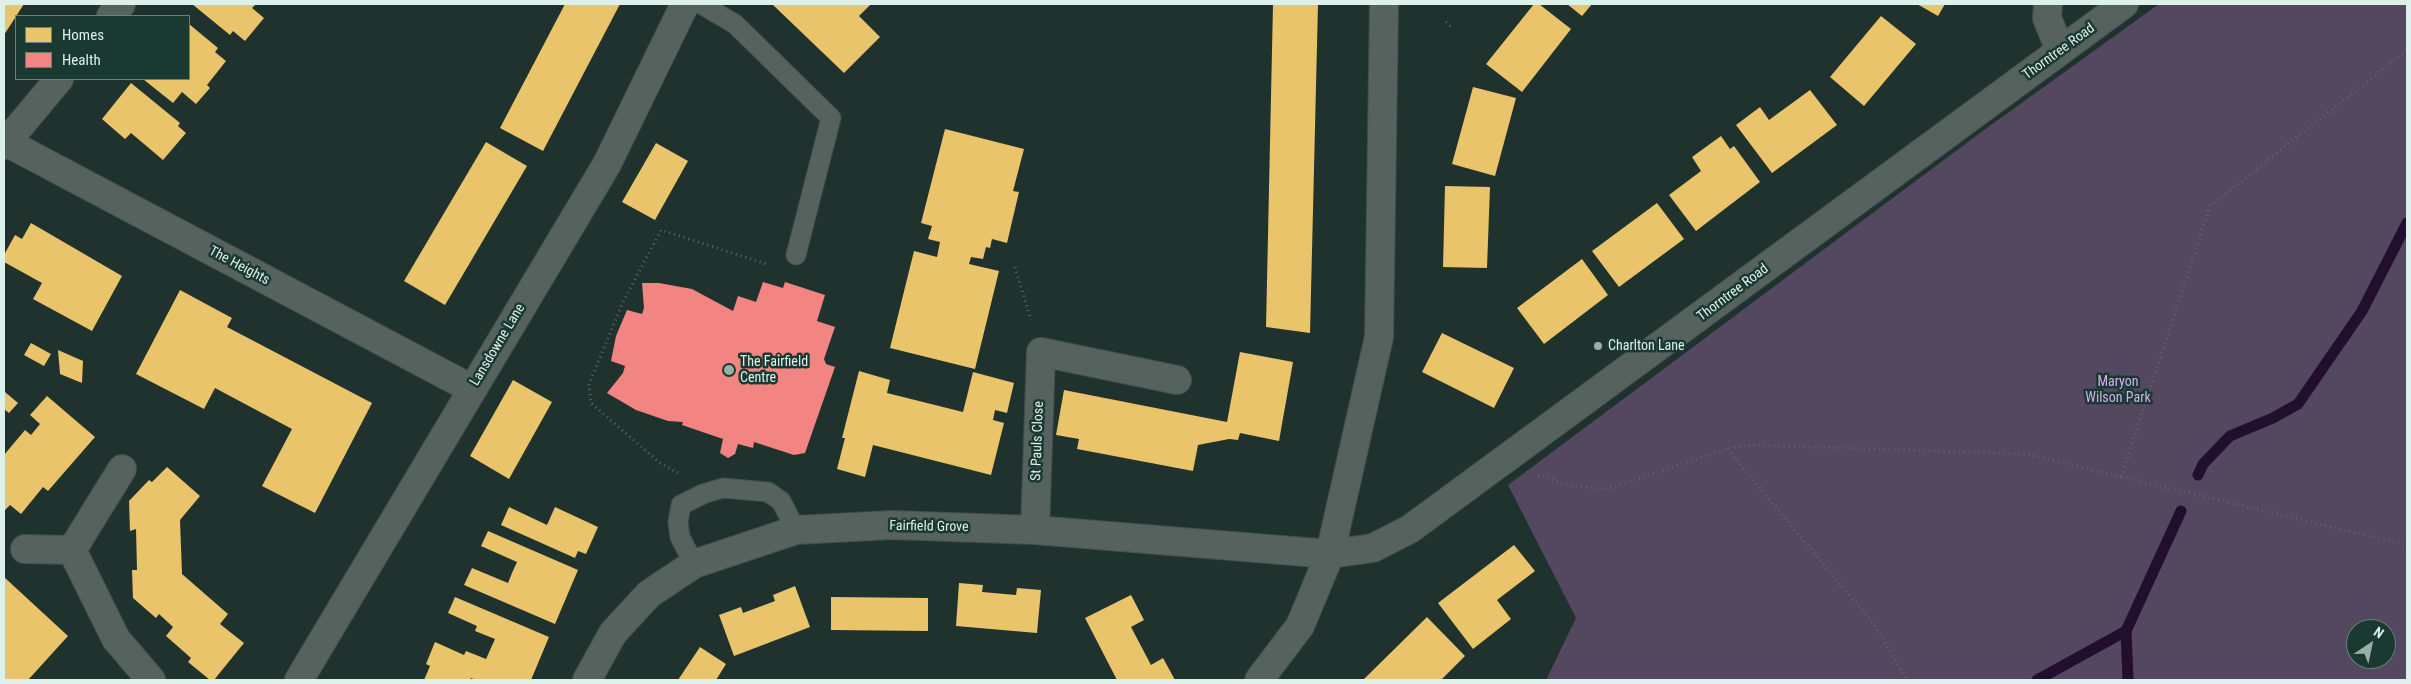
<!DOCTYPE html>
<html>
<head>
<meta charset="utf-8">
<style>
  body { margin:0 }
  #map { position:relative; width:2411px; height:684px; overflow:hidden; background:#20322e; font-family:"Roboto Condensed",sans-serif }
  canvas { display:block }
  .frame { position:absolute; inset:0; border:5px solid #def0ea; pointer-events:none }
  .legend { position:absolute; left:15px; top:15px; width:175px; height:65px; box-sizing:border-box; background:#193931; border:1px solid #68827b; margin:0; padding:6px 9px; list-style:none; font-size:15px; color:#def0ea }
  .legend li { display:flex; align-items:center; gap:10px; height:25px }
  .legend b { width:25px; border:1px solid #68827b }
  .north { position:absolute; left:2346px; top:619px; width:50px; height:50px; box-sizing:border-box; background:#193931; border:1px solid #68827b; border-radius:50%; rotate:34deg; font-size:14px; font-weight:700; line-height:20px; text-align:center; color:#def0ea }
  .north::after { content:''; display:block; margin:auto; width:18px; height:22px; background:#9caea8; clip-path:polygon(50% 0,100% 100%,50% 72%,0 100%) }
</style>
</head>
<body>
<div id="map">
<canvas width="2411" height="684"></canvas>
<div class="frame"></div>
<ul class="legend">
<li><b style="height:14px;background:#e9c46a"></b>Homes</li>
<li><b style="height:14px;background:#f28482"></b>Health</li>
</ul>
<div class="north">N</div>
</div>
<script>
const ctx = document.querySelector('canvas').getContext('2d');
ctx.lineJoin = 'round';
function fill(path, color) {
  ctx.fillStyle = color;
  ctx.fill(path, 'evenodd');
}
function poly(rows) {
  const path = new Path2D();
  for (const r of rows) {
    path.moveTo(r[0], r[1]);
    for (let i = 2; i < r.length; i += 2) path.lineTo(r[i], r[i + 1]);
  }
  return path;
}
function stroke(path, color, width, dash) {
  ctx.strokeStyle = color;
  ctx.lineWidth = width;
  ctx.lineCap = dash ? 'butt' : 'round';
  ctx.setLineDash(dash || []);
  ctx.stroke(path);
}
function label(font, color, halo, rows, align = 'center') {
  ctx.font = font + ' "Roboto Condensed",sans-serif';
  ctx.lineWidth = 5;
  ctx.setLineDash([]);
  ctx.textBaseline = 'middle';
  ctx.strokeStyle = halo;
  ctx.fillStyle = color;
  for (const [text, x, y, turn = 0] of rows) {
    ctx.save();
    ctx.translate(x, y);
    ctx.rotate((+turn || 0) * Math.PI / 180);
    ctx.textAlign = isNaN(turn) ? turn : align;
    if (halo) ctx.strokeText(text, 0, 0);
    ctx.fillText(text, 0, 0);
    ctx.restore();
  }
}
fill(poly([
  [2159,4,2407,4,2407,680,1546,680,1576,618,1508,485,1980,133],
  [2356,629,2386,629,2386,659,2356,659]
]), '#544760');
fill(poly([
  [4,4,24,4,4,35],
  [192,4,256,4,252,8,264,18,245,41,233,31,230,35],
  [565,4,620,4,543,151,500,128],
  [772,4,871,4,859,16,880,37,844,73],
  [1273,4,1318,4,1310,333,1266,327],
  [1534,4,1539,4,1571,29,1522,92,1486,64],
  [1567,4,1592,4,1582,16],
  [1917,4,1945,4,1938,16],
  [1881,16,1916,44,1864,106,1830,77],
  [189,24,218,48,215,52,226,61,207,85,210,88,196,104,182,92,173,103,143,79,189,79],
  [131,83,180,123,178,126,186,133,163,160,131,133,125,139,102,119],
  [1473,87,1516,98,1495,176,1452,164],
  [1810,90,1837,125,1772,173,1736,125,1760,107,1769,120],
  [945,129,1024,149,1013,191,1019,192,1007,243,992,239,990,248,986,247,983,259,971,257,969,264,999,271,975,369,890,348,914,251,937,257,940,242,928,239,932,226,921,223],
  [1721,136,1730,149,1734,146,1760,182,1696,231,1669,195,1701,171,1692,157],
  [486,142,527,166,445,305,404,281],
  [656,143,688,161,655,220,622,202],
  [1445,186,1490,187,1487,268,1443,267],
  [1657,203,1684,239,1619,287,1592,251],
  [31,223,122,276,92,331,33,299,42,283,4,262,4,255,15,235,22,239],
  [1582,259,1608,295,1544,344,1517,308],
  [180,290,232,318,227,327,372,403,315,513,262,486,292,429,215,388,204,409,136,374],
  [1442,333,1514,368,1494,408,1422,372],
  [31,343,51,354,44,366,24,355],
  [58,350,83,361,82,383,60,374],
  [1240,352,1293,362,1279,441,1240,433,1238,440,1229,439,1198,445,1193,471,1077,449,1079,439,1056,435,1064,390,1227,422],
  [859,371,890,380,887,393,963,412,973,372,1014,383,1007,413,995,410,993,420,1004,423,991,475,873,445,865,477,837,469,845,438,842,438],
  [513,380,552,402,509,479,470,456],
  [5,392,18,403,9,413,4,409],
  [47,396,95,437,48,491,43,487,21,514,10,505,4,511,4,455,25,430,31,435,40,424,30,415],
  [167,467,200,496,180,520,182,574,228,614,220,624,244,643,214,680,210,680,188,662,191,658,166,636,173,627,159,614,156,618,133,598,132,570,137,570,136,529,130,531,129,501,149,480,152,482],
  [509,507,547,525,555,507,598,527,586,554,578,551,575,558,501,525],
  [488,531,578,570,555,624,464,585,472,568,508,583,512,573,517,562,481,546],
  [1514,545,1535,571,1497,600,1511,619,1473,649,1438,603],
  [4,577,68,636,28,680,4,680],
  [959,583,983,585,982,592,1016,595,1017,588,1041,590,1037,633,956,626],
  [795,586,810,627,734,656,719,615,741,607,743,613,775,601,773,595],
  [1131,595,1144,620,1131,627,1151,665,1163,658,1175,680,1117,680,1085,618],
  [455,597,549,637,531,680,476,680,471,678,470,680,424,680,430,666,426,664,435,642,464,655,466,651,486,659,495,639,475,631,477,626,448,613],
  [831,597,928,598,928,631,831,630],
  [1427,617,1465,656,1441,680,1363,680],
  [700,647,726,664,716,680,678,680]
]), '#e9c46a');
fill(poly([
  [763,282,783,288,785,282,825,295,817,321,835,327,824,359,826,364,835,367,805,453,794,455,754,442,753,448,738,444,735,454,728,458,720,453,723,439,682,425,683,422,668,421,636,410,607,393,623,373,625,366,611,361,616,336,627,310,642,314,644,308,642,283,659,283,692,289,733,311,738,296,756,302]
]), '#f28482');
stroke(poly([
  [2198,475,2203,464,2230,436,2273,418,2298,404,2362,311,2407,223],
  [2126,631,2128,680],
  [2037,680,2126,631,2181,511]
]), '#210f2d', 11);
const service = poly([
  [701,4,735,24,831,118,796,255],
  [694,564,680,537,678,522,681,505,703,494,723,488,768,492,781,501,796,530]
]);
const minor = poly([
  [2048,4,2047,18,2060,50],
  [111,16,121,4],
  [4,141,472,389],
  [4,145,59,79],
  [122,469,72,550,116,639,151,680],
  [1035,530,1041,352,1177,380],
  [25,549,72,550],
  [299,680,607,164,685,4],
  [587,680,613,633,649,594,694,564,796,530,892,525,1035,530,1330,554,1373,548,1410,529,2124,4],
  [1259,680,1300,626,1330,554,1379,337,1384,4]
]);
stroke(service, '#40504c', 21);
stroke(minor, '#40504c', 30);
stroke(poly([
  [1446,22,1453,29],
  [1015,267,1031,320],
  [1727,449,1874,624,1907,680],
  [678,473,660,463,591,403,589,384,623,302,661,230,769,265],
  [1538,476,1549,477,1563,485,1609,489,1727,449,1748,445,2025,454,2407,545],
  [2121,477,2210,206,2407,50]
]), '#5c6864', 3, [1, 4]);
stroke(service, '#55625e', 19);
stroke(minor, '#55625e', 28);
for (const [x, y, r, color] of [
  [1598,346,5,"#9caea8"],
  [729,370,6,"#9caea8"]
]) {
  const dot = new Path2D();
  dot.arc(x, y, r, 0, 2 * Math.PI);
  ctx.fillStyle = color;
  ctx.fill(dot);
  stroke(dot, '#193931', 2);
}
label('14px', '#def0ea', '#193931', [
  ["Thorntree Road",2059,52,-36],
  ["The Heights",239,266,28],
  ["Thorntree Road",1733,293,-37],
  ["Lansdowne Lane",498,345,-59],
  ["St Pauls Close",1038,441,-88],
  ["Fairfield Grove",929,527,1]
]);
label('14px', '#def0ea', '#193931', [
  ["Charlton Lane",1608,346],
  ["The Fairfield",740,362],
  ["Centre",740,378]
], 'left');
label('14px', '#d6afef', '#193931', [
  ["Maryon",2118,382],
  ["Wilson Park",2118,398]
]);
</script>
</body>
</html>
